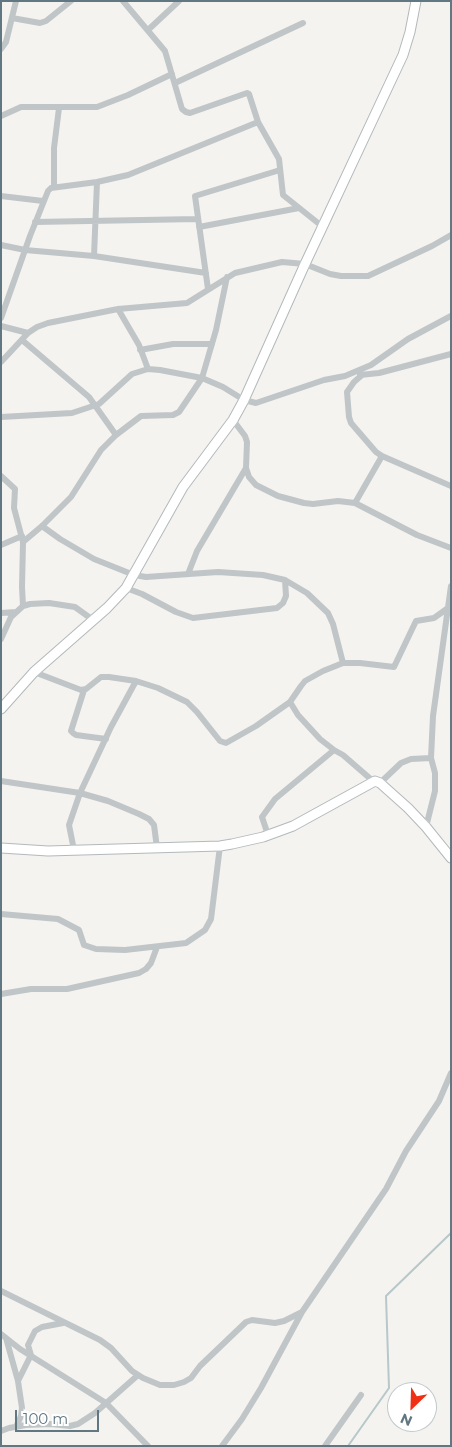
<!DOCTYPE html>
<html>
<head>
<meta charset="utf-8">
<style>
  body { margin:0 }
  #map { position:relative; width:452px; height:1447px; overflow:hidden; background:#f4f3ef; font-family:Montserrat,sans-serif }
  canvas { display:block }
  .frame { position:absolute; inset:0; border:2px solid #617782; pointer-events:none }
  .north { position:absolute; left:387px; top:1382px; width:50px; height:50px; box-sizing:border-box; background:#fff; border:1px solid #c0c9cd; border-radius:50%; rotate:204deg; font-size:14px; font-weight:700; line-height:20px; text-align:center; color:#617782 }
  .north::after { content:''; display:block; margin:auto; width:18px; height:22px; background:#ef3014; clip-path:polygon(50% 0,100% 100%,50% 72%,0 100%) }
  .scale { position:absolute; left:15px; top:1410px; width:84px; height:22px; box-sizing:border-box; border:2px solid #617782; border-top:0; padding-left:6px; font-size:15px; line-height:18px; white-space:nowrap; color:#617782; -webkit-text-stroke:4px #fff; paint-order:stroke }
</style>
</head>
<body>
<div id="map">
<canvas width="452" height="1447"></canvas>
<div class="frame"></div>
<div class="north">N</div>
<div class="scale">100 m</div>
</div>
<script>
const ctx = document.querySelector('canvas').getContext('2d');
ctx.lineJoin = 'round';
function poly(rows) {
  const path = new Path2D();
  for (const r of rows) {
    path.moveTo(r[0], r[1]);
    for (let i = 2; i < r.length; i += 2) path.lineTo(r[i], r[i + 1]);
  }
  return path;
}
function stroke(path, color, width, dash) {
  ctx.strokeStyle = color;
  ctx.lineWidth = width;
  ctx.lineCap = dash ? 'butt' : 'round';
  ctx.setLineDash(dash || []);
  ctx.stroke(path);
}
stroke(poly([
  [348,1446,389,1388,386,1296,451,1233]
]), '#b7c7ca', 2);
const secondary = poly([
  [1,709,34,672,107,608,126,588,183,487,233,420,244,400,305,264,403,55,410,32,416,1],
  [1,848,48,851,220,846,232,844,263,837,293,826,375,781,380,783,408,808,426,827,451,858]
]);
stroke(secondary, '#b2b9bc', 11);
stroke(poly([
  [123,1,165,51,182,109,186,112,190,113,247,93,249,94,258,122,279,159,283,195,323,227],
  [12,18,40,23,46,21,71,1],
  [148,30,179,1],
  [1,49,6,42,16,1],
  [175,83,303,23],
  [1,116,21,107,97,107,128,95,172,74],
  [54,187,54,148,59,108],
  [1,196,43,201],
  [35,222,197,219],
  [199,227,299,208],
  [1,245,25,250,94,256,206,273],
  [94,256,97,182],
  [208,289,195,196,280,170],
  [118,309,139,345,148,369],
  [1,318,30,236,48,191,51,188,97,182,128,175,258,122],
  [1,326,28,333],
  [22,340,89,397,116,435],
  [140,350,173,344,212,344],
  [1,362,28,333,37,327,48,323,118,309,187,303,235,273,282,262,305,264,330,274,341,276,368,276,432,246,451,235],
  [360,375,379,373,451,354],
  [362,375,354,382,347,392,349,417,351,423,376,452,382,456,451,486],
  [1,417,72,413,99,404,132,374,148,369,160,370,202,378,223,387,244,400,256,403,324,380,345,376,371,365,408,339,451,316],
  [233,420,245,436,247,442,246,468,249,477,256,485,278,496,304,503,313,504,338,501,355,503,417,535,451,548],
  [1,476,15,489,14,508,23,542,22,587,23,606],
  [355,503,382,456],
  [42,526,60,539,94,559,134,575,146,577,218,572,263,575,285,580,307,593,328,613,333,624,343,663],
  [23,542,42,526,71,497,101,450,116,435,141,416,173,415,179,412,202,378,216,330,227,277],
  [1,545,22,536],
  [188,574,197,551,246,468],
  [126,588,142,594,176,612,193,618,277,608,283,603,286,596,285,580],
  [1,613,16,612],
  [1,639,11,617,23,606,30,604,49,603,75,607,93,620],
  [34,672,81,690,86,689,101,677,109,677,136,681,111,727,80,793,69,825,74,850],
  [136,681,158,688,187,702,197,712,220,741,226,743,256,726,290,702],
  [84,690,71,731,73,733,76,735,106,739],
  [334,750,320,739,298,715,290,702,301,686,305,681,323,671,343,663,360,663,394,667,416,621,434,618,448,608],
  [1,781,80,793,108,801,139,814,149,819,154,825,157,848],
  [380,783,401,763,411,759,431,758],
  [426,827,435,791,435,773,431,758,433,716,451,586],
  [268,835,262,817,275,799,334,750,343,755,373,781],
  [1,914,58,919,79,930,84,945,96,949,125,950,186,943,205,930,211,919,220,846],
  [1,994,31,989,67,989,139,973,146,969,151,963,157,947],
  [1,1291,100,1340,111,1348,132,1371,143,1378,160,1385,174,1385,184,1382,191,1378,200,1366,246,1322,252,1320,275,1323,284,1321,302,1312],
  [1,1334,20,1349,106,1403,148,1446],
  [6,1338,18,1381,22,1408,21,1416,16,1427],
  [18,1381,31,1355,28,1345,35,1331,42,1327,63,1323],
  [1,1431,9,1428,26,1425,51,1424,70,1426,78,1424,95,1413,138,1375],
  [222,1446,242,1419,261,1388,302,1312,386,1189,406,1151,439,1101,451,1073],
  [325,1446,361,1395]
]), '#c0c5c7', 6);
stroke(secondary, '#fff', 9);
</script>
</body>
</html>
